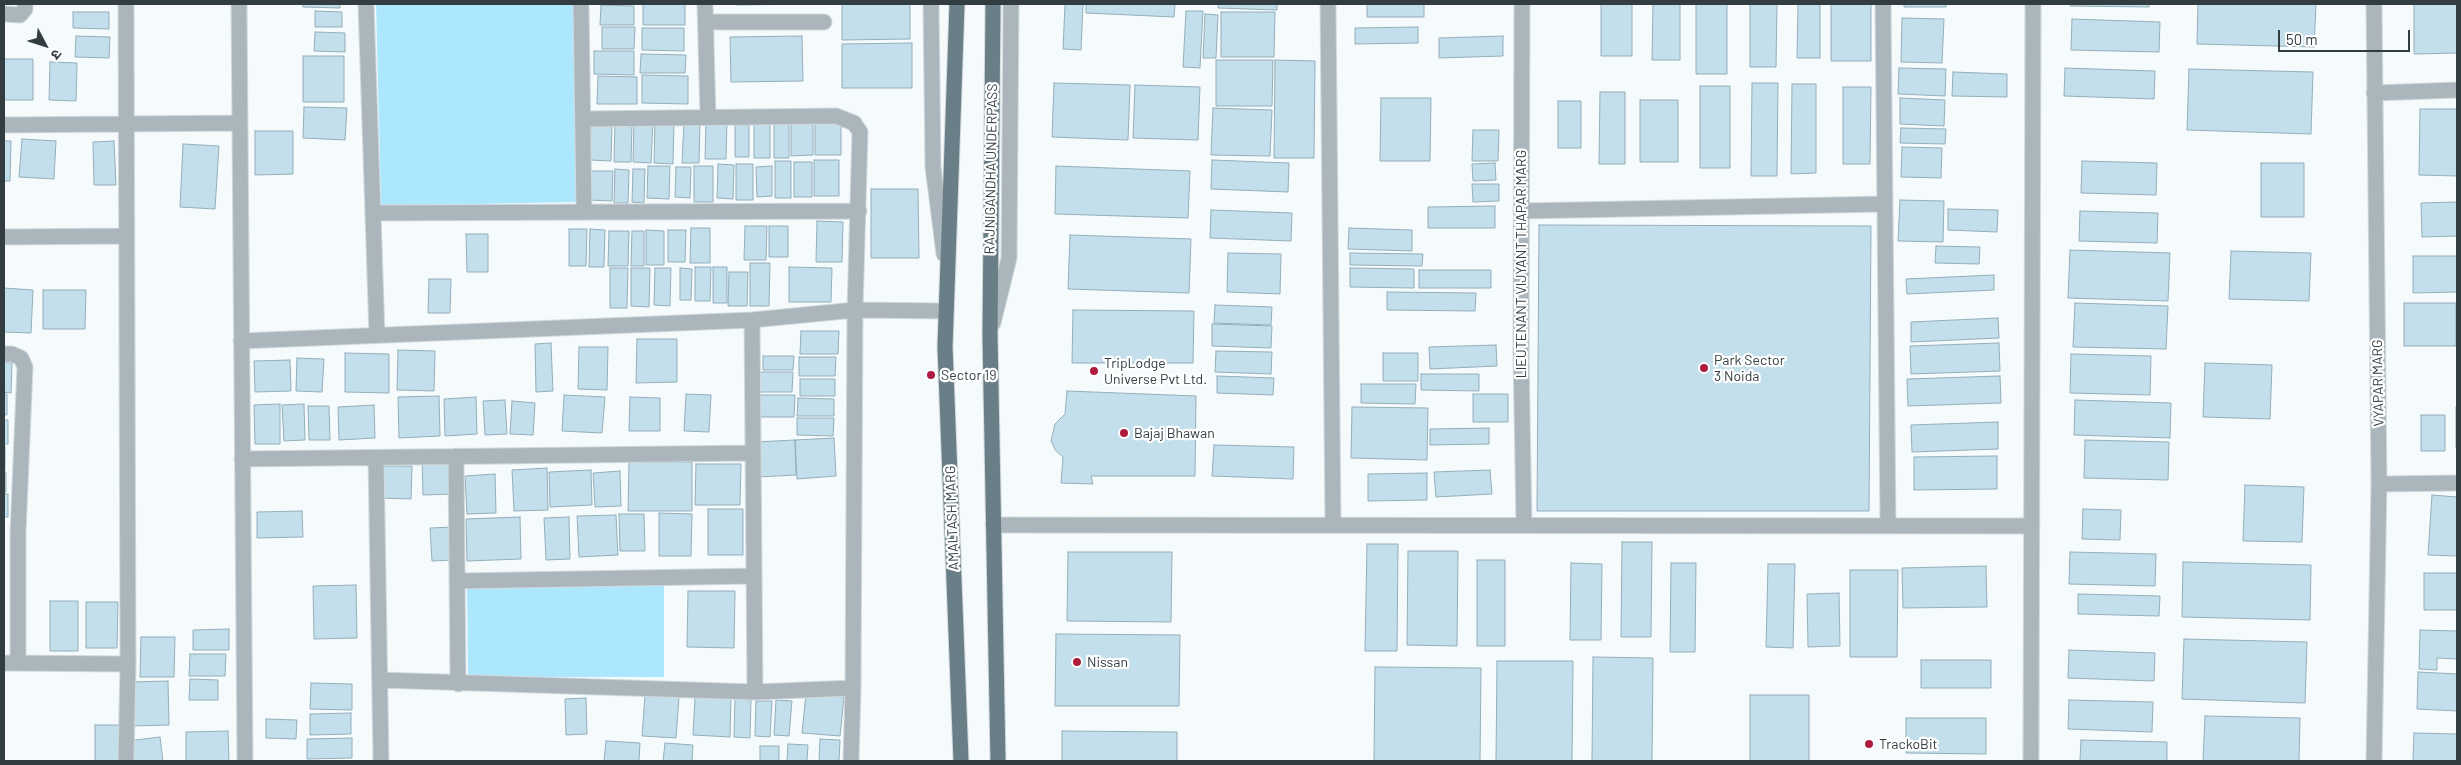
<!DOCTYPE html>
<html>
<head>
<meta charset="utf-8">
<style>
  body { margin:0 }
  #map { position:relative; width:2461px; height:765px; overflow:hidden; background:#f5fbfd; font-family:Barlow,"Noto Sans Devanagari",sans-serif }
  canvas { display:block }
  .frame { position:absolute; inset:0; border:5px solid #323d42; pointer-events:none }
  .north { position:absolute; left:20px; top:20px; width:50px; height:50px; -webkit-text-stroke:4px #fff; paint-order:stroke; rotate:130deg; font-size:14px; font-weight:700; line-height:20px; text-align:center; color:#323d42 }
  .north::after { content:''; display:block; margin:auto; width:18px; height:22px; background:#323d42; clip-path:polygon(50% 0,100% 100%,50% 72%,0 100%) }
  .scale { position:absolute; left:2278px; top:30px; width:132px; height:22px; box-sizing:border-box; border:2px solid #323d42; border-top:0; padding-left:6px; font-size:15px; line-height:18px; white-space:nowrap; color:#323d42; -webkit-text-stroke:4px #fff; paint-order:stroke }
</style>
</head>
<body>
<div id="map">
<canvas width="2461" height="765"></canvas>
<div class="frame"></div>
<div class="north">उ</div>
<div class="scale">50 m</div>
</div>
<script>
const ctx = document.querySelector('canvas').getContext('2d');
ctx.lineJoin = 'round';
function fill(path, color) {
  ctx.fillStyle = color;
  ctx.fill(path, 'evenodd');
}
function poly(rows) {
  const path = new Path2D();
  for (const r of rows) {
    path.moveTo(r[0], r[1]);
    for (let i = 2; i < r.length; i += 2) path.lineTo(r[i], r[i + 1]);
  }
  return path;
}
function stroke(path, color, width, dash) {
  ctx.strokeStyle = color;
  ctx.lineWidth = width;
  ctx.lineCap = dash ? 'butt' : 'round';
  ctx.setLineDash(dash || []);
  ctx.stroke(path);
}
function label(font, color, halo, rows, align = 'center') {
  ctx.font = font + ' Barlow,sans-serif';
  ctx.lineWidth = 4.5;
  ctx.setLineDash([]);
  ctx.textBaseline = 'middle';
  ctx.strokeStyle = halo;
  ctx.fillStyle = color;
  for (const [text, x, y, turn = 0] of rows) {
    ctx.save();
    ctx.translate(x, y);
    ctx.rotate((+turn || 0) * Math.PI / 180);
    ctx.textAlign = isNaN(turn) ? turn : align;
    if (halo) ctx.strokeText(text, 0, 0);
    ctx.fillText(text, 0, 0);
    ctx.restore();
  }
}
fill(poly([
  [376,4,573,4,576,202,381,206],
  [664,586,664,677,468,677,467,587]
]), '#ade7fe');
const building = poly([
  [303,4,340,4,340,8,303,7,303,4],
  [643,4,685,4,685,25,643,25,643,4],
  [736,4,813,4,736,5,736,4],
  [842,4,910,4,910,39,842,40,842,4],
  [1065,4,1083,4,1081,50,1063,49,1065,4],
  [1086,4,1175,4,1174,17,1086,13,1086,4],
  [1218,4,1277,4,1277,10,1218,8,1218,4],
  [1367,4,1424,4,1424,17,1367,17,1367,4],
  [1601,4,1632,4,1632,56,1601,56,1601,4],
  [1653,4,1680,4,1680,60,1652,60,1653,4],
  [1696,4,1727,4,1727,74,1696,74,1696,4],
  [1750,4,1777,4,1776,67,1750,67,1750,4],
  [1798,4,1820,4,1820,58,1797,58,1798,4],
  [1831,4,1871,4,1871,61,1831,61,1831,4],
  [1904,4,1946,4,1946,7,1904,7,1904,4],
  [2071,4,2149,4,2149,7,2070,6,2071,4],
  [2198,4,2316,4,2314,47,2197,44,2198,4],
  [2414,4,2457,4,2457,53,2414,54,2414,4],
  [601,5,634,6,634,25,600,25,601,5],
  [315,11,342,12,342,27,315,27,315,11],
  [1186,11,1203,11,1200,68,1183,67,1186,11],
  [73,12,109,12,109,29,73,28,73,12],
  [1221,12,1275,12,1274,57,1221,57,1221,12],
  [1205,14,1218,15,1216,58,1203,58,1205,14],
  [1902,18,1944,19,1942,63,1901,62,1902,18],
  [2072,19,2160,22,2159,52,2071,50,2072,19],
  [602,27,635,27,634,49,602,49,602,27],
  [1418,27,1418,43,1355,44,1355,28,1418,27],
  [642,28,684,28,684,51,642,50,642,28],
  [315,32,345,33,345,52,314,51,315,32],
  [76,36,110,37,109,58,75,57,76,36],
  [802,36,803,81,731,82,730,37,802,36],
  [1503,36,1503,56,1439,58,1439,38,1503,36],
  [912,43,912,88,842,88,842,44,912,43],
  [594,51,634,51,634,75,594,74,594,51],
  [641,54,686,55,685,73,640,73,641,54],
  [303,56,344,56,344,102,303,102,303,56],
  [4,59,33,59,33,100,4,100,4,59],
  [1216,60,1273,60,1272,106,1216,106,1216,60],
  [1275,60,1315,61,1314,158,1274,158,1275,60],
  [50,62,77,63,76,101,49,100,50,62],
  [1899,68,1946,69,1945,96,1898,94,1899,68],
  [2065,68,2155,71,2154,99,2064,96,2065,68],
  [2189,69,2313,72,2311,134,2187,130,2189,69],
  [1953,72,2007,74,2007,97,1952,96,1953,72],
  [642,75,688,76,688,104,642,103,642,75],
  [598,76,637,77,637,104,597,104,598,76],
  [1054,83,1130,85,1128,140,1052,137,1054,83],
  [1752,83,1778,83,1777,176,1751,176,1752,83],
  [1792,84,1816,84,1816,173,1791,174,1792,84],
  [1135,85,1200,87,1198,140,1133,138,1135,85],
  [1700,86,1730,86,1730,168,1700,168,1700,86],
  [1843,87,1871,87,1870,164,1843,164,1843,87],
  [1600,92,1625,92,1625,164,1599,164,1600,92],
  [1381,98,1431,98,1430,161,1380,161,1381,98],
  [1900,98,1945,100,1944,126,1900,124,1900,98],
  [1640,100,1678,100,1678,162,1640,162,1640,100],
  [1558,101,1581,101,1581,148,1558,148,1558,101],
  [304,107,347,108,345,140,303,138,304,107],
  [1213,108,1272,110,1270,156,1211,155,1213,108],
  [2420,109,2457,109,2457,176,2419,175,2420,109],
  [706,120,727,121,726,159,705,159,706,120],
  [634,121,653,122,651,163,633,162,634,121],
  [815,121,841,121,841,155,815,155,815,121],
  [655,122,674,122,673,164,654,163,655,122],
  [684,122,700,123,699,163,682,163,684,122],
  [791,122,813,122,813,155,791,156,791,122],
  [615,123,632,124,631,162,614,162,615,123],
  [754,123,770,123,770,158,754,158,754,123],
  [774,123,789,123,789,158,774,158,774,123],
  [591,125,612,126,611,161,590,160,591,125],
  [735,125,749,125,749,157,735,157,735,125],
  [1901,128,1946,129,1945,144,1900,143,1901,128],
  [1473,130,1499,130,1498,161,1472,161,1473,130],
  [255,131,293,131,293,174,255,175,255,131],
  [22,139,56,141,54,179,19,177,22,139],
  [4,141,11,141,10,181,4,181,4,141],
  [114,141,116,185,94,185,93,142,114,141],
  [183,144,219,146,215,209,180,207,183,144],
  [1902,147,1942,148,1941,178,1901,177,1902,147],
  [814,160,839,160,839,196,814,196,814,160],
  [1212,160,1289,163,1288,192,1211,189,1212,160],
  [775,161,791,161,791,198,775,198,775,161],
  [2082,161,2157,163,2156,195,2081,193,2082,161],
  [794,162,812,162,812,197,794,197,794,162],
  [1495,163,1496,180,1473,181,1472,164,1495,163],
  [2261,163,2304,163,2304,217,2261,217,2261,163],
  [718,164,734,165,733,199,717,198,718,164],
  [736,164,753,164,753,200,736,200,736,164],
  [648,166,670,166,669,199,647,198,648,166],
  [694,166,713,166,713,202,694,202,694,166],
  [772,166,772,196,757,197,756,167,772,166],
  [1056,166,1190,171,1188,218,1055,214,1056,166],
  [676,167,691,167,690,198,675,197,676,167],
  [615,169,629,170,628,203,614,203,615,169],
  [633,169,645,169,644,203,632,202,633,169],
  [588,171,613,171,612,201,588,200,588,171],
  [1472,184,1499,184,1499,201,1473,202,1472,184],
  [871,189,918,189,919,258,871,258,871,189],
  [1900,200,1944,201,1943,242,1898,241,1900,200],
  [2457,202,2457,236,2422,237,2421,203,2457,202],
  [1495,206,1495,228,1428,228,1428,207,1495,206],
  [1948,209,1998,210,1997,232,1948,230,1948,209],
  [1211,210,1292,213,1291,241,1210,238,1211,210],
  [2080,211,2158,213,2157,243,2079,241,2080,211],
  [817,221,843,222,842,262,816,262,817,221],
  [1539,225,1871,226,1869,511,1537,511,1539,225],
  [745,226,767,226,766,260,744,260,745,226],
  [769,226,788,226,788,257,769,257,769,226],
  [691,228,710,228,710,263,690,263,691,228],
  [1349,228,1412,230,1412,251,1348,249,1349,228],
  [569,229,587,229,586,266,569,266,569,229],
  [590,229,605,230,604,267,589,267,590,229],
  [646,230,664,231,664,265,646,265,646,230],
  [668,230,686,230,685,262,668,262,668,230],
  [609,231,629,231,628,266,608,266,609,231],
  [632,231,644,231,644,266,631,266,632,231],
  [466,234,488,234,488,272,467,272,466,234],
  [1070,235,1191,239,1189,293,1068,289,1070,235],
  [1936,246,1980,247,1979,264,1935,263,1936,246],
  [2070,250,2170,253,2168,301,2068,298,2070,250],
  [2231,251,2311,253,2309,301,2229,299,2231,251],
  [1228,253,1281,254,1280,294,1227,292,1228,253],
  [1350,253,1423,254,1422,266,1350,265,1350,253],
  [2413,256,2457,256,2457,292,2413,293,2413,256],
  [750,263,770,263,769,306,750,306,750,263],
  [695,267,711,267,710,301,695,301,695,267],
  [713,267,727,267,727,303,713,303,713,267],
  [789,267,832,268,831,302,789,302,789,267],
  [610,268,628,268,627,308,610,308,610,268],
  [631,268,650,268,649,307,631,306,631,268],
  [655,268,671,268,670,306,654,305,655,268],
  [680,268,692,269,691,300,680,300,680,268],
  [1350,268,1414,269,1414,288,1350,287,1350,268],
  [1419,270,1491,270,1491,288,1419,288,1419,270],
  [729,272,748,272,747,306,728,306,729,272],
  [1994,275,1994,290,1907,294,1906,279,1994,275],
  [429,279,451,279,450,313,428,313,429,279],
  [4,288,33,290,31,333,4,332,4,288],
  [43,290,86,290,85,329,43,329,43,290],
  [1387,292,1476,293,1475,311,1387,310,1387,292],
  [2075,303,2168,306,2166,349,2073,347,2075,303],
  [2404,303,2456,303,2456,346,2404,346,2404,303],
  [1215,305,1272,307,1271,325,1214,323,1215,305],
  [1073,310,1194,311,1193,363,1072,363,1073,310],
  [1998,318,1999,338,1911,342,1911,322,1998,318],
  [1212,324,1272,326,1271,348,1212,346,1212,324],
  [801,331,839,331,838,354,800,354,801,331],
  [637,339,677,339,677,382,636,383,637,339],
  [551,343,553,391,536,392,535,344,551,343],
  [1999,343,2000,371,1911,374,1910,346,1999,343],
  [1496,345,1497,366,1430,369,1429,347,1496,345],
  [579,347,608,347,607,390,578,389,579,347],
  [398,350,435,351,434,391,397,390,398,350],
  [1216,351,1272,352,1271,374,1215,372,1216,351],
  [345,353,389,354,389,393,345,392,345,353],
  [1383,353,1418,353,1418,381,1383,381,1383,353],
  [2071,354,2151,356,2150,395,2070,393,2071,354],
  [763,356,794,356,793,370,763,370,763,356],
  [799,357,836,357,835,376,799,376,799,357],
  [297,358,324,359,322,392,296,391,297,358],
  [290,360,291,391,255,392,254,361,290,360],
  [4,362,12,363,11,393,4,392,4,362],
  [2205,363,2272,365,2270,419,2203,417,2205,363],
  [755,372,793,372,792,392,755,392,755,372],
  [1421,374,1479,374,1479,391,1421,390,1421,374],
  [1217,376,1274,378,1273,395,1217,393,1217,376],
  [2000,376,2001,403,1908,406,1907,379,2000,376],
  [800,379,835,379,835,396,800,396,800,379],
  [1361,384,1416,384,1415,404,1361,403,1361,384],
  [1067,391,1196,396,1195,476,1091,476,1093,484,1061,483,1063,457,1056,451,1051,441,1055,424,1065,414,1067,391],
  [4,394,7,394,7,415,4,415,4,394],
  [686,394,711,395,709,432,684,431,686,394],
  [1473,394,1508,394,1508,422,1473,422,1473,394],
  [564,395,605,397,602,433,562,431,564,395],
  [760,395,795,395,794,417,760,417,760,395],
  [439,396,440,436,399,438,398,397,439,396],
  [476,397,477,434,445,436,444,399,476,397],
  [630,397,660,398,660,431,629,431,630,397],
  [798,398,834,399,834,416,797,416,798,398],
  [505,400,507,434,485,435,483,401,505,400],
  [2075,400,2171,403,2170,438,2074,435,2075,400],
  [512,401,535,403,533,435,510,434,512,401],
  [280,404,280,444,255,444,254,405,280,404],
  [304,404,305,440,284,441,282,405,304,404],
  [374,405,375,438,339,440,338,407,374,405],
  [308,406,329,406,330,440,309,440,308,406],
  [1352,407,1428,408,1427,460,1351,458,1352,407],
  [2456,407,2457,407,2457,448,2456,448,2456,407],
  [2421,415,2445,415,2445,451,2421,451,2421,415],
  [797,418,834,418,833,436,797,435,797,418],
  [4,420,8,420,8,444,4,444,4,420],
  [1998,422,1998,449,1912,452,1911,425,1998,422],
  [1489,428,1489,444,1430,445,1430,429,1489,428],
  [834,438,836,476,797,479,795,440,834,438],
  [795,440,796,475,757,477,755,442,795,440],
  [2085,440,2169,442,2168,480,2084,478,2085,440],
  [1214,445,1294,447,1293,479,1212,476,1214,445],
  [4,446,5,446,5,470,4,470,4,446],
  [1997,456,1997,489,1914,490,1914,457,1997,456],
  [422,460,452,460,453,494,423,495,422,460],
  [629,462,692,462,692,511,628,511,629,462],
  [696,464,741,464,740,505,695,505,696,464],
  [382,466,412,466,411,499,382,498,382,466],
  [547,468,548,510,514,511,512,470,547,468],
  [591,470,592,505,550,507,549,472,591,470],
  [1490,470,1492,494,1436,497,1434,472,1490,470],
  [620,471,621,506,595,507,593,473,620,471],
  [4,472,6,472,6,492,4,492,4,472],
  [1427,473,1427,500,1368,501,1368,474,1427,473],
  [495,474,496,513,467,514,465,476,495,474],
  [2245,485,2304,487,2302,542,2243,541,2245,485],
  [4,494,8,494,8,517,4,517,4,494],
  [2432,495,2457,497,2457,556,2428,555,2432,495],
  [708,509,743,509,743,555,708,555,708,509],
  [2083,509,2121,510,2120,540,2082,539,2083,509],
  [302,511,303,537,257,538,257,512,302,511],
  [659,513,692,514,691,556,659,556,659,513],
  [619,514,644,514,645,551,620,551,619,514],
  [616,515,618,555,579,557,577,516,616,515],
  [520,517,521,559,467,561,466,519,520,517],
  [569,517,570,559,546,560,544,518,569,517],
  [453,527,454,560,432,561,430,528,453,527],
  [1622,542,1652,542,1651,637,1621,637,1622,542],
  [1367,544,1398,544,1397,651,1365,651,1367,544],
  [1408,551,1458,551,1457,646,1407,645,1408,551],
  [1068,552,1172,552,1171,622,1067,621,1068,552],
  [2070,552,2156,554,2155,586,2069,584,2070,552],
  [1477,560,1505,560,1505,646,1477,646,1477,560],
  [2183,562,2311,565,2310,620,2182,617,2183,562],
  [1571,563,1602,564,1601,640,1570,640,1571,563],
  [1671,563,1696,563,1695,652,1670,652,1671,563],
  [1768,564,1795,564,1793,648,1766,647,1768,564],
  [1986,566,1987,607,1903,608,1902,568,1986,566],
  [1850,570,1898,570,1897,657,1850,657,1850,570],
  [2424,573,2457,573,2457,610,2424,610,2424,573],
  [356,585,357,638,314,639,313,586,356,585],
  [688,591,735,591,734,648,687,647,688,591],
  [1839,593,1840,646,1808,647,1807,594,1839,593],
  [2078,594,2160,596,2159,616,2078,614,2078,594],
  [50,601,78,601,78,651,50,651,50,601],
  [86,602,118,602,117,648,86,648,86,602],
  [229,629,229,650,193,650,193,630,229,629],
  [2420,630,2457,631,2457,659,2437,658,2437,670,2419,669,2420,630],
  [1056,634,1180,635,1179,706,1055,706,1056,634],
  [141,637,175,637,174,677,140,677,141,637],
  [2184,639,2307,642,2305,703,2182,699,2184,639],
  [2069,650,2155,653,2154,681,2068,678,2069,650],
  [190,654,226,654,225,676,189,676,190,654],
  [1593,657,1653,658,1652,761,1592,761,1593,657],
  [1921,660,1991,660,1991,688,1921,688,1921,660],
  [1497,661,1573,661,1572,761,1496,761,1497,661],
  [1375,667,1481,668,1480,761,1374,761,1375,667],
  [2418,672,2457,674,2457,711,2417,709,2418,672],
  [190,679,218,680,218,700,189,700,190,679],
  [168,681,169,725,133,726,132,682,168,681],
  [311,683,352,684,352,710,310,709,311,683],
  [806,694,844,697,840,736,802,733,806,694],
  [645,695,679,697,676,738,642,736,645,695],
  [1750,695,1809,695,1809,761,1750,761,1750,695],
  [695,697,731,698,730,737,693,735,695,697],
  [586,698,587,734,566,735,565,699,586,698],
  [735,699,751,700,750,738,734,737,735,699],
  [776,700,792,701,789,736,774,735,776,700],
  [2069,700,2153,702,2152,732,2068,729,2069,700],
  [756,701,772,701,770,737,755,736,756,701],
  [351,713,351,734,310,735,310,714,351,713],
  [2205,716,2300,718,2299,761,2203,761,2205,716],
  [1906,718,1986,718,1986,754,1906,753,1906,718],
  [266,719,297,720,296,739,266,738,266,719],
  [95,725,122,725,121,761,95,761,95,725],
  [228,731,229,761,186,761,186,732,228,731],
  [1062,731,1177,732,1177,761,1062,761,1062,731],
  [2414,733,2457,734,2457,761,2413,761,2414,733],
  [160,737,163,761,130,761,128,741,160,737],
  [352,738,352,758,307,759,307,739,352,738],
  [820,739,840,740,839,761,819,761,820,739],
  [2081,740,2167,742,2167,761,2080,761,2081,740],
  [606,741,640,743,639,761,604,761,606,741],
  [665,743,693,745,692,761,663,761,665,743],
  [788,744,808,745,807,761,787,761,788,744],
  [760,746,779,746,779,761,760,761,760,746]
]);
fill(building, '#c3dfeb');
stroke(building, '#94aeb9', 1);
const minor = poly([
  [126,4,128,664,126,761],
  [239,4,245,761],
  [366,4,377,335],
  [581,4,584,211],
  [705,4,708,117],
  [931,4,933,167,944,254],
  [1328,4,1333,525],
  [1522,4,1521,353,1524,525],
  [1883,4,1888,525],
  [4,14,20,15,25,9,25,4],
  [706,22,824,22],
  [2374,93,2457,90],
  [583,119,836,116,854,123,860,132,855,310,853,688,851,761],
  [4,125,240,123],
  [1521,211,1885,204],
  [373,213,859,211],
  [4,237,127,236],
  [752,320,755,692],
  [993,323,1009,258,1011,4],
  [241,341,752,320,855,310,946,311],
  [4,354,12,354,21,358,25,367,18,533,18,663],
  [456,456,458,684],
  [242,459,753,453],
  [376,459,381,761],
  [2379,484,2457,483],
  [993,525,2032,526],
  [457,581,754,576],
  [4,663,128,664],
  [380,680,755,692,853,688],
  [2031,761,2033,4],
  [2374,761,2379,484,2374,4]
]);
const major = poly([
  [957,4,945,347,961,761],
  [993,4,990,335,998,761]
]);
stroke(minor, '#d2d9db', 17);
stroke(major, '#d2d9db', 17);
stroke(minor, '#abb6bc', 15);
stroke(major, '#697e87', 15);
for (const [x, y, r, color] of [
  [1704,368,5,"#af1b3e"],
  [1094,371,5,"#af1b3e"],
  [931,375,5,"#af1b3e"],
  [1124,433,5,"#af1b3e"],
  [1077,662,5,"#af1b3e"],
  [1869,744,5,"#af1b3e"]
]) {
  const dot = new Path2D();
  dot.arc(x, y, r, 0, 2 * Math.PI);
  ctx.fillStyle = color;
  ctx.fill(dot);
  stroke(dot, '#fff', 2);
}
label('14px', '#323d42', '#fff', [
  ["RAJNIGANDHA UNDERPASS",991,169,-89],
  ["LIEUTENANT VIJYANT THAPAR MARG",1521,264,-90],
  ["VYAPAR MARG",2378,383,-91],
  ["AMALTASH MARG",952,518,-92]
]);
label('14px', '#323d42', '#fff', [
  ["Park Sector",1714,360],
  ["3 Noida",1714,376],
  ["TripLodge",1104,363],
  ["Universe Pvt Ltd.",1104,379],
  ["Sector 19",941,375],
  ["Bajaj Bhawan",1134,433],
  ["Nissan",1087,662],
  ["TrackoBit",1879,744]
], 'left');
</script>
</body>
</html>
